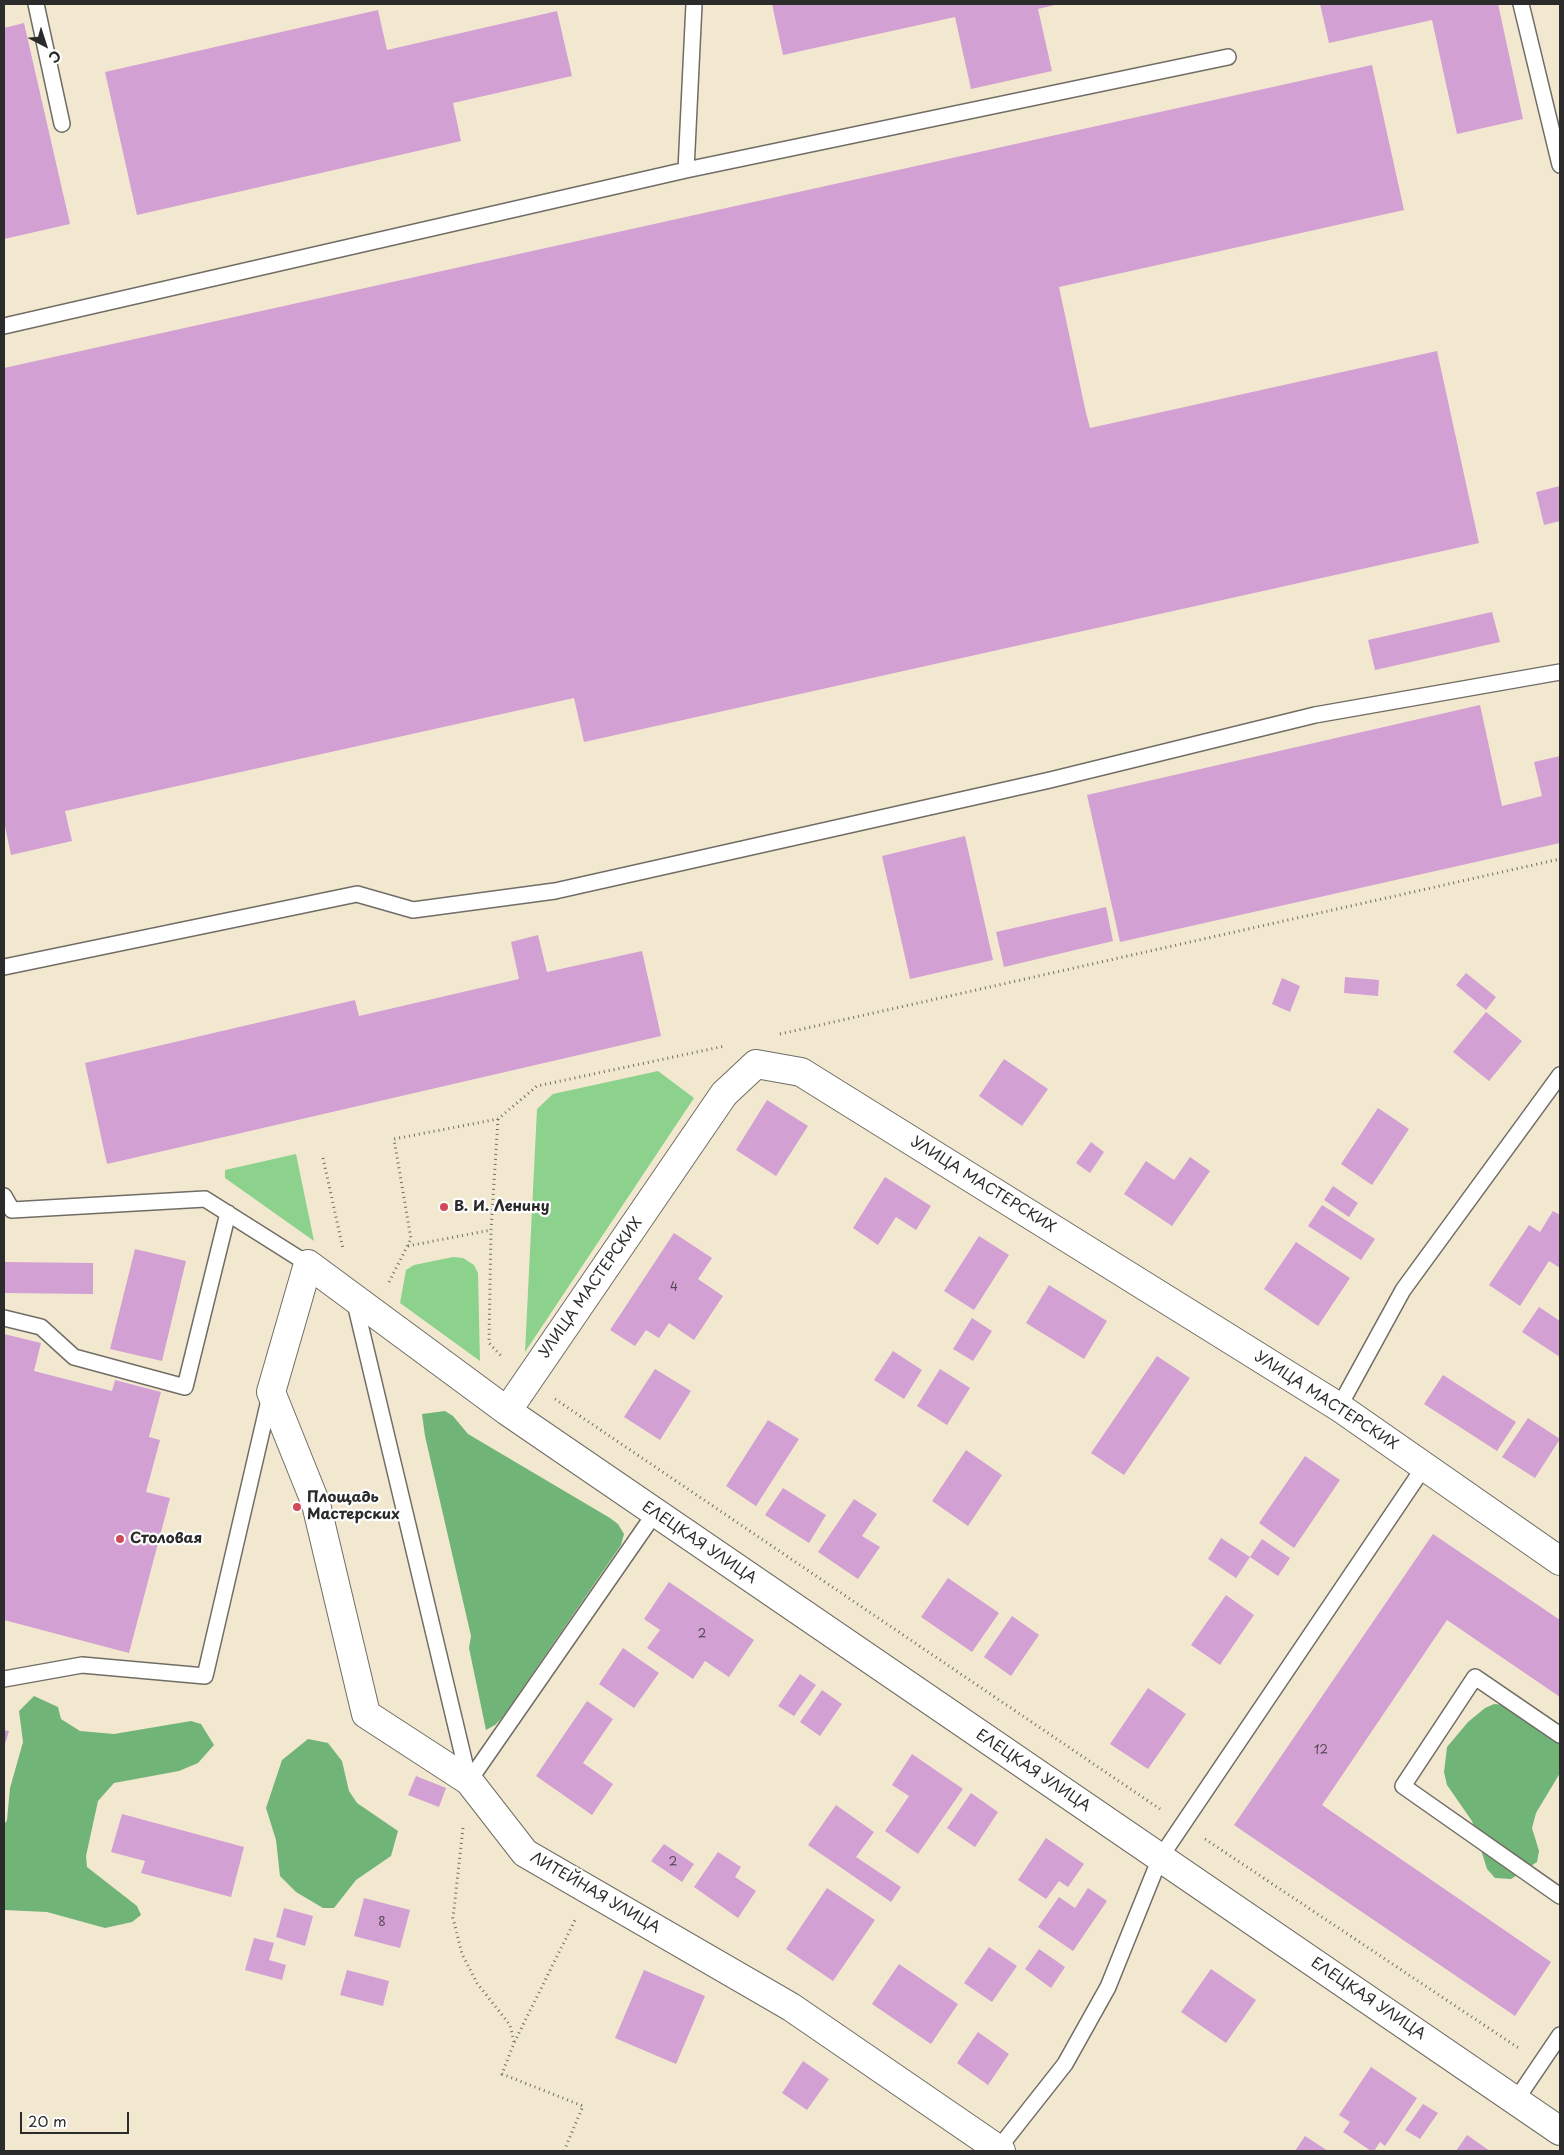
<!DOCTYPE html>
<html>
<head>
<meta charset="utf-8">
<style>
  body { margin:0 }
  #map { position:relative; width:1564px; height:2155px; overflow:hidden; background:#f2e8d0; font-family:"Playpen Sans",sans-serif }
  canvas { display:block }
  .frame { position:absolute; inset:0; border:5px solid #2b2b2b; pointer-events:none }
  .north { position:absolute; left:20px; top:20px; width:50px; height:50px; -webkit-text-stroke:4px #fff; paint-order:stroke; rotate:140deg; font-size:14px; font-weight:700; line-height:20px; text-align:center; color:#2b2b2b }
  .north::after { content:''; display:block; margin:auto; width:18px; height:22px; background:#2b2b2b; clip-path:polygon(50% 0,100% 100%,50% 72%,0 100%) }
  .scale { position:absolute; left:20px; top:2112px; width:109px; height:22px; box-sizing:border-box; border:2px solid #2b2b2b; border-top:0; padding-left:6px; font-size:15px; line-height:18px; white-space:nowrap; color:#2b2b2b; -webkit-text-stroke:4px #fff; paint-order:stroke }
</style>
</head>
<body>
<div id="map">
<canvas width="1564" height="2155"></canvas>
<div class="frame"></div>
<div class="north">С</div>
<div class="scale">20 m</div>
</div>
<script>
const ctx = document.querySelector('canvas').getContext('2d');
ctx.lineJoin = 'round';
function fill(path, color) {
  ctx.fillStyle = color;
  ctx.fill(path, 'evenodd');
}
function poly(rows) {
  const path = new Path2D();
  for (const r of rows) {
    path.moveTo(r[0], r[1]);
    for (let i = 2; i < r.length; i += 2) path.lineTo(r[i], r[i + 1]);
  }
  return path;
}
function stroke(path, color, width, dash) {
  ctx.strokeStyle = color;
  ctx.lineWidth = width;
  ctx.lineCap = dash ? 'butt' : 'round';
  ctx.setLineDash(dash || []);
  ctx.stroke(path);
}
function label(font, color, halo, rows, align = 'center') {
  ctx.font = font + ' "Playpen Sans",sans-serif';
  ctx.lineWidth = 4.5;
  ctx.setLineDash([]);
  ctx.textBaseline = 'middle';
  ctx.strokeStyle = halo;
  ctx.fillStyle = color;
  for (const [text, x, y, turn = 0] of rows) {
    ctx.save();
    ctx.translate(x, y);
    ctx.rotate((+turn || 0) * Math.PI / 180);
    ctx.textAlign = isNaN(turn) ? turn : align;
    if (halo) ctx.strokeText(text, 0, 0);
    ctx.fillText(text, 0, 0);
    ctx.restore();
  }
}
fill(poly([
  [658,1071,694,1098,525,1352,537,1109,553,1094],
  [296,1154,314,1241,225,1178,225,1170],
  [453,1257,463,1258,474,1265,478,1273,480,1361,400,1303,406,1270,414,1265]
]), '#8cd28c');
fill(poly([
  [445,1411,453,1416,468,1434,610,1518,618,1524,624,1534,621,1545,502,1718,495,1725,486,1730,469,1648,471,1636,425,1436,422,1414],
  [34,1696,58,1707,61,1719,80,1731,114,1734,191,1721,201,1724,214,1745,198,1763,179,1771,114,1783,98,1801,86,1856,87,1867,137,1906,141,1915,132,1922,105,1928,47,1912,4,1910,4,1825,7,1820,10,1788,23,1742,19,1711],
  [1494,1704,1516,1706,1560,1737,1560,1773,1536,1813,1532,1828,1539,1851,1537,1862,1511,1879,1495,1878,1487,1869,1472,1821,1447,1785,1444,1772,1447,1747,1468,1722,1485,1708],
  [308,1739,328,1743,342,1761,349,1791,357,1803,398,1831,391,1856,356,1880,334,1908,323,1908,296,1892,280,1876,276,1840,266,1808,282,1760]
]), '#71b478');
fill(poly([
  [772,4,1059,4,1038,9,1052,71,971,89,955,17,783,55],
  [1320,4,1498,4,1523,119,1457,134,1432,20,1329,43],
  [378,10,387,50,557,11,572,76,453,103,461,141,137,215,105,72],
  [24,23,70,224,4,239,4,28],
  [1372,65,1404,210,1059,287,1086,413,1090,428,1437,351,1479,543,584,742,574,698,65,811,72,841,11,855,4,822,4,368],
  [1560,486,1560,521,1544,525,1536,492],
  [1492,612,1500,642,1375,670,1368,640],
  [1480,705,1502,806,1542,796,1534,762,1560,756,1560,843,1120,942,1087,795],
  [965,836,993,960,910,979,882,856],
  [1106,907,1113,941,1004,967,996,932],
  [538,935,547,972,642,951,661,1036,107,1164,85,1063,355,1000,359,1016,519,979,511,942],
  [1466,973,1496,997,1486,1010,1456,985],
  [1345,977,1379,980,1378,996,1344,993],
  [1282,978,1300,986,1290,1012,1272,1004],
  [1486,1012,1522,1041,1489,1081,1453,1052],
  [1004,1059,1048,1089,1022,1126,979,1096],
  [767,1100,808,1126,776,1176,736,1150],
  [1378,1108,1409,1129,1372,1185,1341,1164],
  [1091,1142,1104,1152,1090,1173,1076,1163],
  [1190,1157,1210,1171,1172,1226,1124,1194,1146,1161,1174,1180],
  [885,1177,931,1206,916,1230,896,1217,878,1245,853,1228],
  [1333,1186,1358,1203,1349,1217,1324,1200],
  [1322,1205,1375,1239,1361,1260,1308,1226],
  [1553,1211,1560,1215,1560,1268,1549,1261,1520,1306,1489,1285,1529,1225,1540,1232],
  [674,1233,712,1258,698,1279,723,1296,694,1340,669,1323,659,1338,646,1330,635,1346,610,1330],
  [979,1236,1009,1255,974,1310,944,1291],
  [1296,1242,1350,1278,1318,1326,1264,1289],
  [135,1249,186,1261,162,1361,110,1349],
  [4,1262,93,1263,93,1294,4,1293],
  [1049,1285,1107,1321,1084,1359,1026,1323],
  [1539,1307,1560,1321,1560,1357,1522,1332],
  [972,1318,992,1331,973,1361,953,1349],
  [4,1334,41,1343,34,1371,112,1391,115,1380,161,1392,149,1437,160,1440,146,1492,170,1498,129,1653,4,1620],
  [893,1351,922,1370,904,1399,874,1380],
  [1157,1356,1190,1378,1124,1475,1091,1453],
  [655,1369,691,1391,660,1440,624,1417],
  [940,1369,970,1388,947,1425,917,1406],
  [1443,1375,1516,1422,1497,1451,1424,1404],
  [1528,1418,1560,1439,1535,1478,1502,1457],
  [768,1420,799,1439,756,1506,726,1486],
  [966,1450,1002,1475,968,1526,932,1501],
  [1305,1456,1340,1480,1294,1548,1259,1523],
  [783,1488,826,1515,809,1543,765,1515],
  [854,1499,877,1514,862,1536,880,1547,858,1579,818,1552],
  [1433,1534,1560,1620,1560,1697,1447,1620,1322,1805,1551,1962,1515,2016,1234,1825],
  [1221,1538,1250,1557,1236,1578,1208,1559],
  [1262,1539,1290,1558,1278,1576,1250,1557],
  [948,1578,999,1613,972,1652,921,1617],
  [669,1582,754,1640,729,1677,705,1661,693,1679,647,1648,660,1630,644,1619],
  [1226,1595,1254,1615,1220,1665,1191,1645],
  [1012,1616,1039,1635,1011,1676,984,1657],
  [623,1648,659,1673,634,1708,599,1684],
  [800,1674,816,1685,794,1716,778,1706],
  [1148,1688,1186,1714,1148,1769,1110,1744],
  [822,1690,842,1704,820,1736,800,1722],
  [587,1701,613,1719,583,1763,613,1784,592,1815,536,1776],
  [4,1730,9,1731,4,1747],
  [912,1754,963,1789,918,1854,885,1831,909,1796,892,1785],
  [416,1776,446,1788,439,1807,408,1795],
  [971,1793,998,1812,975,1847,947,1828],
  [836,1805,874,1832,856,1857,901,1887,891,1902,808,1845],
  [122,1814,244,1847,231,1897,141,1873,145,1861,111,1852],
  [1046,1838,1084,1864,1068,1887,1059,1881,1046,1899,1018,1880],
  [664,1844,694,1864,682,1882,651,1861],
  [718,1852,741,1867,735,1877,756,1891,738,1918,694,1887],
  [827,1888,875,1920,833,1981,786,1949],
  [1088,1888,1107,1901,1073,1951,1038,1927,1059,1897,1075,1908],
  [364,1898,410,1910,400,1948,354,1936],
  [284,1908,313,1916,305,1946,276,1937],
  [254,1938,274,1943,269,1960,286,1965,282,1980,245,1970],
  [989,1947,1017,1966,992,2002,964,1983],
  [1039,1949,1065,1967,1051,1988,1025,1969],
  [899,1964,958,2004,931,2044,872,2004],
  [1211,1969,1256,2000,1226,2043,1181,2012],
  [347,1970,389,1981,383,2006,340,1995],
  [644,1970,705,1996,676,2064,615,2038],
  [978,2032,1009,2054,988,2085,957,2063],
  [803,2061,829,2079,807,2110,782,2093],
  [1371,2067,1417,2098,1385,2146,1380,2142,1374,2151,1371,2151,1343,2132,1350,2122,1339,2115],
  [1423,2104,1438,2113,1420,2139,1405,2130],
  [1467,2135,1490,2151,1456,2151],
  [1305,2136,1328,2151,1295,2151]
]), '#d2a0d3');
const service = poly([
  [36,4,62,124],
  [1521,4,1560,165],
  [686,170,1228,57],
  [4,326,686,170,694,4],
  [4,967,357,894,413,910,555,891,1050,780,1315,715,1560,672],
  [4,1196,12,1210,205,1199,308,1264],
  [354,1299,469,1781],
  [4,1318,41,1327,74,1357,185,1387,228,1213],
  [1339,1407,1403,1290,1560,1075],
  [4,1679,82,1665,205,1676,270,1396],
  [1560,1735,1475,1677,1403,1786,1560,1896],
  [469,1781,655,1513],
  [1516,2100,1560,2035],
  [998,2149,1065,2064,1108,1987,1160,1858,1424,1467]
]);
const minor = poly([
  [507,1411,724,1094,756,1064,801,1072,1339,1407,1560,1561],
  [1001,2151,791,2007,525,1853,469,1781,366,1714,316,1504,271,1392,308,1264,507,1411,1560,2131]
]);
stroke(service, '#716d65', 18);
stroke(minor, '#716d65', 30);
stroke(poly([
  [780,1034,1560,859],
  [498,1119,491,1230,489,1343,503,1358],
  [323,1158,343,1249],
  [408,1246,491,1230],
  [389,1282,411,1239,394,1139,498,1119,537,1086,725,1046],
  [555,1399,1160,1809],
  [463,1828,453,1918,462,1954,477,1983,510,2025,514,2042],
  [1205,1839,1520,2049],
  [564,2151,583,2106,502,2074,514,2043,575,1920]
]), '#716d65', 3, [1, 4]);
stroke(service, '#fff', 15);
stroke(minor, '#fff', 28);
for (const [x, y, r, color] of [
  [444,1207,5,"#d1495b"],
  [297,1507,5,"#d1495b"],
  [120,1539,5,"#d1495b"]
]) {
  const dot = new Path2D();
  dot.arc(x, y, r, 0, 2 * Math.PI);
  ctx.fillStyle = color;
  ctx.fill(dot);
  stroke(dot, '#fff', 2);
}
label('12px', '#554855', null, [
  ["4",674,1288],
  ["2",702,1635],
  ["12",1321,1751],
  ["2",673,1863],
  ["8",382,1923]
]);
label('15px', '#2b2b2b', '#fff', [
  ["УЛИЦА МАСТЕРСКИХ",983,1185,32],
  ["УЛИЦА МАСТЕРСКИХ",591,1288,-55],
  ["УЛИЦА МАСТЕРСКИХ",1326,1401,33],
  ["ЕЛЕЦКАЯ УЛИЦА",699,1543,34],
  ["ЕЛЕЦКАЯ УЛИЦА",1033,1771,34],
  ["ЛИТЕЙНАЯ УЛИЦА",595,1893,30],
  ["ЕЛЕЦКАЯ УЛИЦА",1368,1999,34]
]);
label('bold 15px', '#2b2b2b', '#fff', [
  ["В. И. Ленину",454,1207],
  ["Площадь",307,1498],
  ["Мастерских",307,1515],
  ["Столовая",130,1539]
], 'left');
</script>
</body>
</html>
